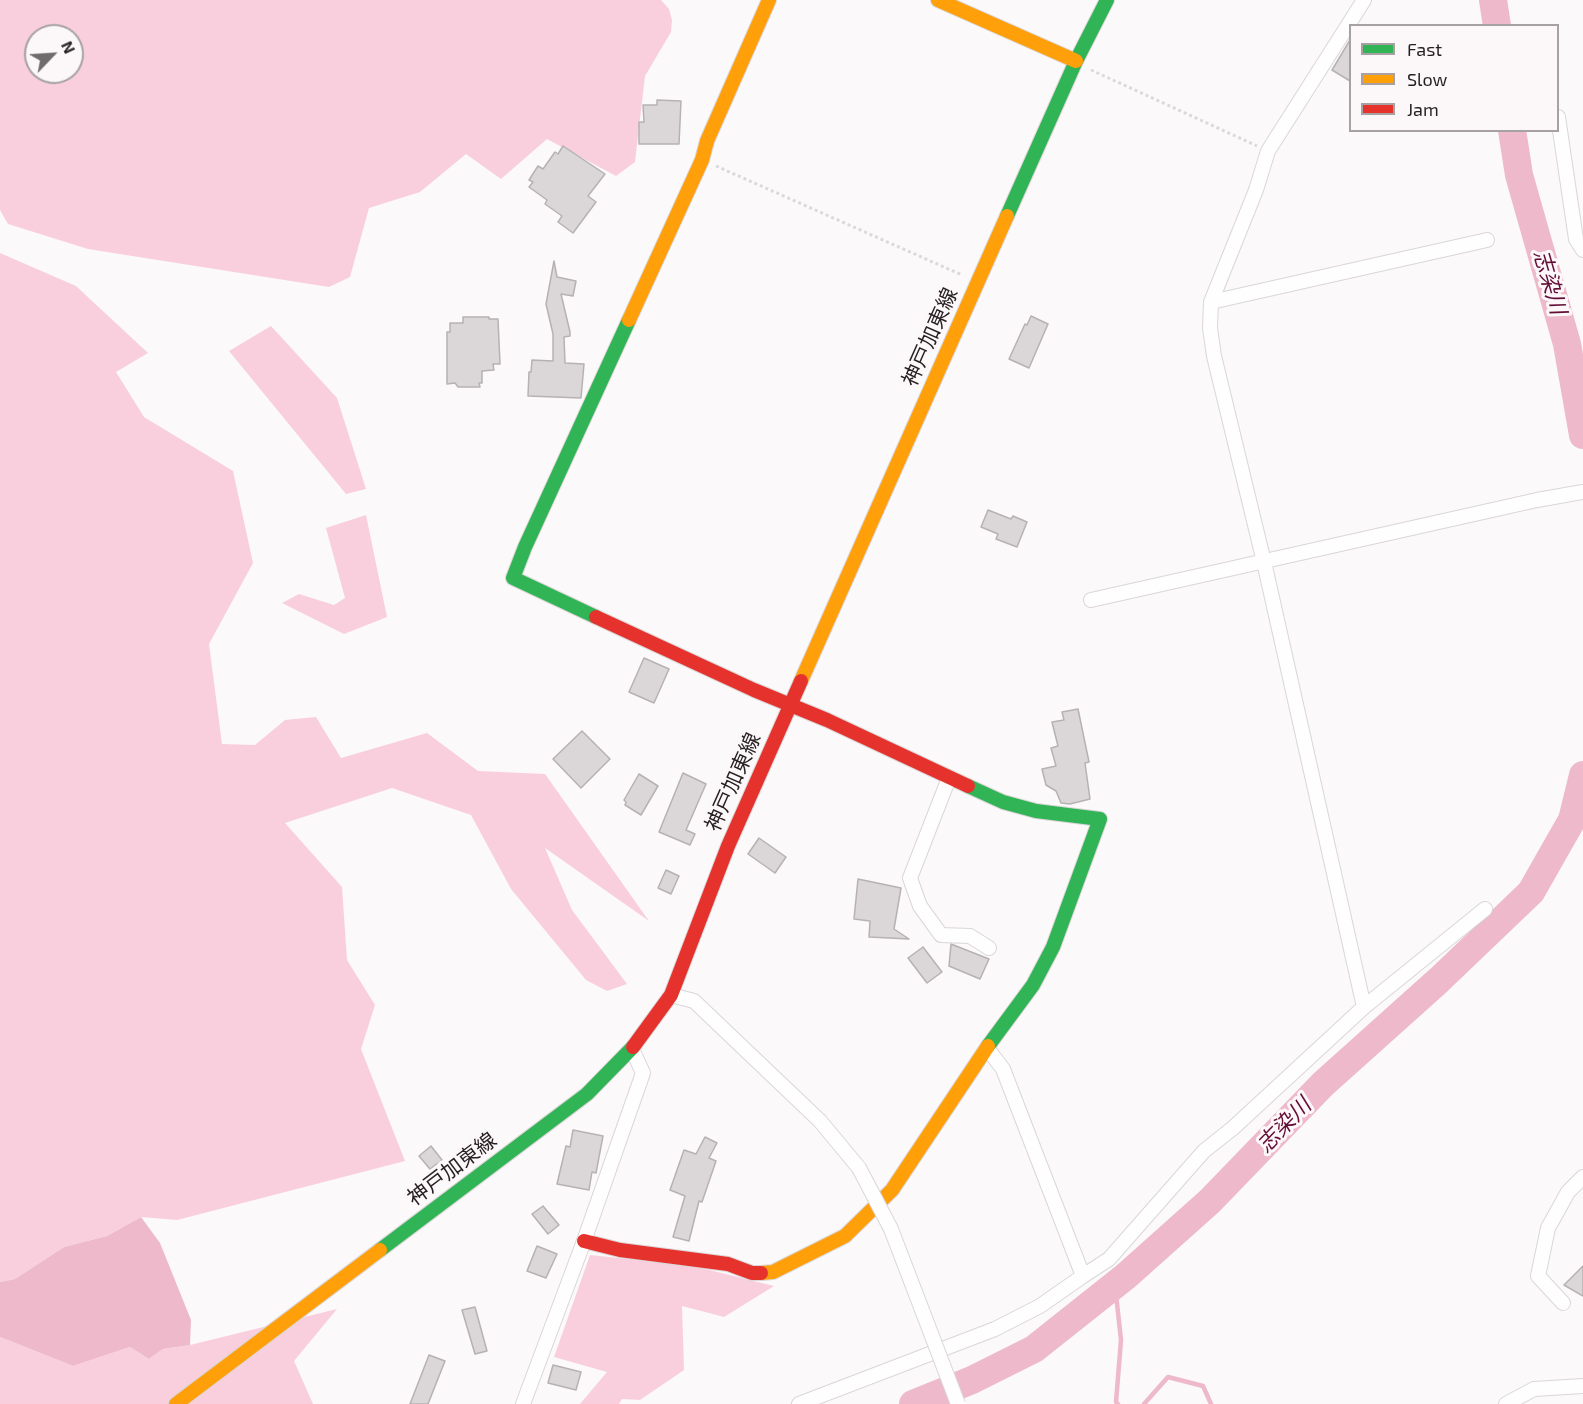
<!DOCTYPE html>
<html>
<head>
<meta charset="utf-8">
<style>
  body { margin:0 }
  #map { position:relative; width:1583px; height:1404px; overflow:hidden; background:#fbf9fa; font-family:"Exo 2",sans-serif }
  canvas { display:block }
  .legend { position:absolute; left:1349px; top:24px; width:210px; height:108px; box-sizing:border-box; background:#fcf8f9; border:2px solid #a7a1a3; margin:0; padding:8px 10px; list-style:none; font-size:18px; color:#271f22 }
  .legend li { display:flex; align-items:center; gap:12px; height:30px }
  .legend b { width:30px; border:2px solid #a7a1a3 }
  .north { position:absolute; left:24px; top:24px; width:60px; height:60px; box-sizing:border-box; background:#fcf8f9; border:2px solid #a7a1a3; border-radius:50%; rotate:65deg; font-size:16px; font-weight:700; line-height:24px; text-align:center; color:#271f22 }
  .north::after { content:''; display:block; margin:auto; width:21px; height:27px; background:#716b6e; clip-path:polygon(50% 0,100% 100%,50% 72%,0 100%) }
</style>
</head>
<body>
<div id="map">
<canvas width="1583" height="1404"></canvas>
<ul class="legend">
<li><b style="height:8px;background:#30b455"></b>Fast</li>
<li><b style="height:8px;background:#ff9f0a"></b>Slow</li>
<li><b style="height:8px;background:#e5322d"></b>Jam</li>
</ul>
<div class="north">N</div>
</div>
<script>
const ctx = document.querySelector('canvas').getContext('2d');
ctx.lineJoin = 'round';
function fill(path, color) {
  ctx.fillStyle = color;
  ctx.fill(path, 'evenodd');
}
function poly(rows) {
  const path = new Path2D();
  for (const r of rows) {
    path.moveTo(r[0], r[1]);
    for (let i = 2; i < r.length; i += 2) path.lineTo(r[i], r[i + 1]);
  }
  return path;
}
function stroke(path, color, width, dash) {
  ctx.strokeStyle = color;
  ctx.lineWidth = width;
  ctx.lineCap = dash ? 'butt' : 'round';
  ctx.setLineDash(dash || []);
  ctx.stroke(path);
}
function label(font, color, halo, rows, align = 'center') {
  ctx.font = font + ' "Exo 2","Noto Sans JP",sans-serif';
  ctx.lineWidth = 6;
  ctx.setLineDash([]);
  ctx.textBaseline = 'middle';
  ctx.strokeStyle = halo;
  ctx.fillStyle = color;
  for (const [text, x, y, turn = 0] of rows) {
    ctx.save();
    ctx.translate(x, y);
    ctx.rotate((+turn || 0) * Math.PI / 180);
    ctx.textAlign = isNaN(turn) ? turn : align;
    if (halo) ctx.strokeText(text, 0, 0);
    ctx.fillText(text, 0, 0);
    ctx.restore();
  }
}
fill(poly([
  [0,0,661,0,669,9,672,20,671,32,645,76,635,162,616,176,547,139,501,179,466,154,420,192,369,208,350,277,329,287,88,249,8,224,0,210],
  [36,36,72,36,72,72,36,72],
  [0,253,76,286,148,353,116,372,144,417,233,471,253,563,209,644,222,744,255,745,285,720,316,717,341,758,427,733,478,771,545,774,649,921,545,848,572,910,627,984,607,991,586,980,511,889,471,815,392,788,285,823,342,887,347,960,375,1005,361,1049,405,1161,177,1220,141,1217,107,1236,64,1247,15,1279,0,1282],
  [271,326,337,398,366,489,346,494,229,351],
  [366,515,387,617,344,634,282,603,299,594,334,605,345,598,326,528],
  [590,1255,693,1266,774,1286,724,1317,682,1306,684,1370,640,1400,622,1399,619,1404,580,1404,607,1372,554,1357],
  [337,1309,294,1361,313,1404,0,1404,0,1337,73,1366,130,1347,149,1359,163,1349,190,1345]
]), '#f9cfde');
fill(poly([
  [141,1217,160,1243,191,1320,190,1345,163,1349,149,1359,130,1347,73,1366,0,1337,0,1282,15,1279,64,1247,107,1236]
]), '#edb9cb');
stroke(poly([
  [1115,1285,1121,1340,1116,1402,1118,1404],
  [1144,1404,1168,1377,1203,1386,1211,1404]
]), '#edb9cb', 4.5);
stroke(poly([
  [1493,0,1497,26],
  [1512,130,1519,175,1567,344,1583,435],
  [913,1404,972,1380,1034,1349,1126,1276,1210,1201,1323,1084,1439,980,1531,892,1572,820,1583,775]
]), '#edb9cb', 28);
const building = poly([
  [1350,40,1350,81,1332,70,1350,40],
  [657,100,681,101,679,144,639,144,639,122,644,122,643,105,657,105,657,100],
  [563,146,605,174,588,196,596,202,573,233,558,222,562,216,545,204,547,200,529,187,533,182,529,180,538,166,543,169,555,152,558,154,563,146],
  [554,261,557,277,576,281,573,296,561,294,570,332,570,336,564,337,565,363,584,364,581,398,528,396,529,372,531,372,532,360,553,361,553,334,546,304,554,261],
  [1031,316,1048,324,1029,368,1009,359,1025,324,1027,325,1031,316],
  [463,317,489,317,489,319,498,319,500,364,493,364,494,370,482,371,482,383,479,383,480,387,458,387,455,383,447,384,447,332,450,332,450,323,463,323,463,317],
  [988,510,1011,519,1013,516,1027,522,1017,547,996,539,998,534,981,527,988,510],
  [644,658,669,669,654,703,629,692,644,658],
  [1078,709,1089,762,1085,763,1090,799,1070,804,1061,803,1056,791,1046,785,1042,769,1056,766,1051,748,1058,746,1052,722,1064,720,1062,712,1078,709],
  [582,731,610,759,581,788,553,759,582,731],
  [683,773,706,784,686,830,695,834,690,845,659,832,683,773],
  [639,774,658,786,641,815,625,805,626,802,624,800,639,774],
  [759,838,786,857,775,873,748,854,759,838],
  [666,870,679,876,671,894,658,888,666,870],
  [858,879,901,888,894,929,909,939,869,937,870,921,854,919,858,879],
  [951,944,989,959,980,979,949,966,951,944],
  [923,947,942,972,927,983,908,958,923,947],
  [573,1130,603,1136,596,1173,592,1172,589,1190,557,1184,566,1146,570,1147,573,1130],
  [705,1137,717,1143,709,1158,716,1161,702,1202,699,1201,689,1241,673,1237,685,1196,670,1190,684,1150,696,1154,705,1137],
  [431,1146,442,1160,430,1169,419,1156,431,1146],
  [543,1206,559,1225,548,1234,532,1214,543,1206],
  [537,1246,557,1254,546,1278,527,1271,537,1246],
  [1583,1266,1583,1296,1564,1285,1583,1266],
  [475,1307,487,1351,475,1354,462,1310,475,1307],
  [429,1355,445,1361,428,1404,410,1404,429,1355],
  [553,1365,581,1372,576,1390,548,1383,553,1365]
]);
fill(building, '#dbd6d8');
stroke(building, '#b6b2b3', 1.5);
const street = poly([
  [1558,117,1576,239,1583,250],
  [1211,302,1487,240],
  [1091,600,1537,500,1583,492],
  [949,778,910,878,920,906,941,935,970,936,989,948],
  [671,995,694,1001,820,1121,859,1168],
  [1364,1007,1485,909],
  [987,1048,1003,1069,1083,1276,1109,1259,1204,1151,1233,1128,1364,1007,1264,562,1214,356,1210,328,1211,302,1256,190,1268,151,1364,0],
  [1563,1303,1538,1276,1548,1228,1568,1192,1583,1177],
  [523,1404,584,1241,643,1073,632,1049],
  [799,1404,995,1329,1040,1306,1083,1276],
  [1506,1404,1534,1389,1583,1386]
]);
const fast = poly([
  [1007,216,1076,61,1107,0],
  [596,617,513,578,525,547,629,320],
  [968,786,1003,802,1036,811,1100,819,1053,947,1033,985,988,1046],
  [380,1250,587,1094,633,1047]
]);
const slow = poly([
  [938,0,1076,61],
  [629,320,702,160,707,141,769,0],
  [801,681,1007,216],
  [761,1273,773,1272,845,1236,892,1190,988,1046],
  [176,1404,380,1250]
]);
const jam = poly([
  [596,617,754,690,827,720,968,786],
  [633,1047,671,995,728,846,801,681],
  [584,1241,620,1250,728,1264,752,1273,761,1273]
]);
stroke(street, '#dbd6d8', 16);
stroke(fast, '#dbd6d8', 16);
stroke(slow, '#dbd6d8', 16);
stroke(jam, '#dbd6d8', 16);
stroke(poly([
  [1091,70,1257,146],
  [716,166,962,275]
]), '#dbdadb', 3, [3, 3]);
stroke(street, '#fefefe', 14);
stroke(fast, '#30b455', 14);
stroke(slow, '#ff9f0a', 14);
stroke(jam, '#e5322d', 14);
const streetBridge = poly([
  [859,1168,891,1229,958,1404]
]);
stroke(streetBridge, '#dbd6d8', 16, []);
stroke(streetBridge, '#fefefe', 14);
label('21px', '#271f22', '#fcf8f9', [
  ["神戸加東線",930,337,-66],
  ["神戸加東線",733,782,-66],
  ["神戸加東線",452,1169,-37]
]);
label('italic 22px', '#630d37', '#fcf8f9', [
  ["志染川",1550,282,74],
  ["志染川",1284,1125,-46]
]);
</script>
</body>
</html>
